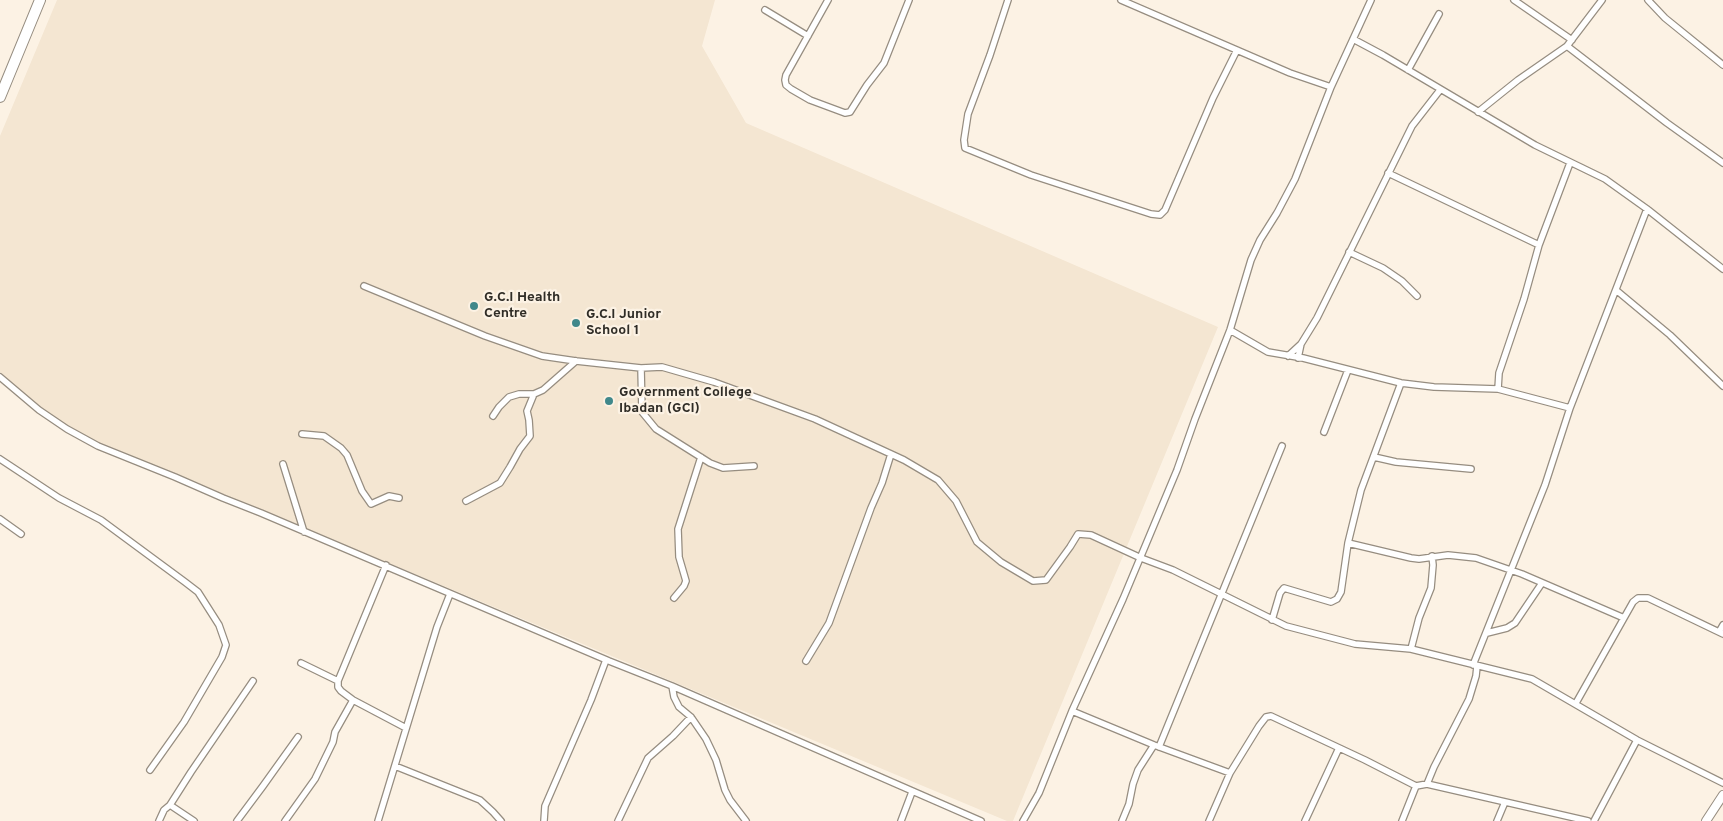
<!DOCTYPE html>
<html>
<head>
<meta charset="utf-8">
<style>
  body { margin:0 }
  canvas { display:block; background:#fcf2e4 }
</style>
</head>
<body>
<canvas width="1723" height="821"></canvas>
<script>
const ctx = document.querySelector('canvas').getContext('2d');
ctx.lineJoin = 'round';
function fill(path, color) {
  ctx.fillStyle = color;
  ctx.fill(path, 'evenodd');
}
function poly(rows) {
  const path = new Path2D();
  for (const r of rows) {
    path.moveTo(r[0], r[1]);
    for (let i = 2; i < r.length; i += 2) path.lineTo(r[i], r[i + 1]);
  }
  return path;
}
function stroke(path, color, width, dash) {
  ctx.strokeStyle = color;
  ctx.lineWidth = width;
  ctx.lineCap = dash ? 'butt' : 'round';
  ctx.setLineDash(dash || []);
  ctx.stroke(path);
}
function label(font, color, halo, rows, align = 'center') {
  ctx.font = font + ' Overpass,sans-serif';
  ctx.lineWidth = 4.5;
  ctx.setLineDash([]);
  ctx.textBaseline = 'middle';
  ctx.strokeStyle = halo;
  ctx.fillStyle = color;
  for (const [text, x, y, turn = 0] of rows) {
    ctx.save();
    ctx.translate(x, y);
    ctx.rotate((+turn || 0) * Math.PI / 180);
    ctx.textAlign = isNaN(turn) ? turn : align;
    if (halo) ctx.strokeText(text, 0, 0);
    ctx.fillText(text, 0, 0);
    ctx.restore();
  }
}
fill(poly([
  [57,0,715,0,702,46,746,123,1218,327,1013,821,1007,821,77,433,45,411,19,390,0,372,0,136]
]), '#f4e6d2');
const street = poly([
  [828,0,786,75,785,80,786,85,791,89,810,100,845,113,850,112,867,85,884,63,909,0],
  [1008,0,990,55,968,114,964,140,965,148,1031,175,1151,214,1160,215,1165,210,1213,98,1237,50],
  [1121,0,1290,73,1331,87],
  [1514,0,1572,40],
  [1648,0,1665,18,1723,65],
  [765,10,808,36],
  [1353,39,1383,55,1535,145,1605,179,1647,209,1723,269],
  [1567,46,1667,123,1723,163],
  [1408,70,1439,14],
  [1478,112,1518,80,1567,46,1602,0],
  [1388,173,1539,245],
  [1349,252,1383,268,1402,281,1417,296],
  [364,286,485,336,542,356,576,361,641,368,662,367,714,382,815,419,904,460,938,480,956,501,977,542,1001,562,1033,581,1046,580,1070,547,1078,534,1091,535,1141,558,1173,570,1286,626,1355,644,1411,649,1532,679,1637,740,1723,783],
  [1616,290,1670,335,1723,386],
  [1230,330,1268,352,1303,358,1401,383,1434,387,1498,389,1570,408],
  [1288,356,1301,344],
  [1298,358,1301,344,1317,318,1412,126,1440,90],
  [641,368,642,412,656,429,710,463,723,468,754,466],
  [0,377,39,410,67,429,98,446,175,477,223,498,261,513,609,661,672,686,981,821],
  [1498,389,1499,373,1524,299,1539,245,1570,163],
  [493,416,499,407,509,397,519,394,534,394,543,390,576,361],
  [1324,432,1348,370],
  [302,434,324,436,341,448,347,455,362,491,371,504,389,496,399,498],
  [1374,457,1396,462,1471,469],
  [0,459,59,498,101,520,185,582,198,592,219,625,226,645,222,657,184,722,150,770],
  [283,464,304,532],
  [466,501,500,483,510,467,520,449,530,436,529,420,527,411,534,394],
  [0,519,21,534],
  [1348,543,1411,558,1419,559,1448,555,1476,558,1522,574,1624,618],
  [386,565,338,681,338,687,341,691,353,700,406,728],
  [674,598,684,586,686,581,679,557,678,529,701,457],
  [1272,620,1280,593,1284,588,1331,602,1337,599,1341,592,1348,543,1361,490,1401,383],
  [1719,632,1723,625],
  [1487,633,1507,628,1515,623,1542,583],
  [1411,649,1419,618,1431,588,1433,565,1432,556],
  [806,661,829,623,871,508,882,483,891,454],
  [301,663,338,681],
  [1473,665,1545,485,1570,408,1647,209],
  [672,686,674,697,679,707,691,717,706,739,716,760,725,790,730,800,746,821],
  [1576,703,1633,602,1638,598,1648,598,1723,634],
  [1072,711,1154,745,1230,773],
  [1159,747,1282,446],
  [395,766,480,800,493,812,501,821],
  [1427,784,1434,767,1469,699,1476,676,1477,666],
  [170,805,194,821],
  [159,821,164,810,170,805,191,772,253,681],
  [237,821,263,786,298,737],
  [285,821,315,779,333,742,335,732,353,700],
  [378,821,437,627,450,594],
  [544,821,545,806,591,700,606,660],
  [618,821,648,758,673,736,691,717],
  [901,821,912,792],
  [1023,821,1039,793,1072,711,1123,599,1177,470,1195,419,1230,330,1251,260,1260,240,1277,213,1295,179,1331,87,1371,0],
  [1122,821,1129,804,1133,784,1138,770,1154,745],
  [1209,821,1230,773,1259,726,1266,717,1271,716,1365,760,1416,786,1427,784,1588,821],
  [1305,821,1339,748],
  [1402,821,1416,786],
  [1497,821,1505,802],
  [1594,821,1637,740]
]);
const secondary = poly([
  [1706,821,1723,795]
]);
const highway = poly([
  [0,97,40,0]
]);
stroke(street, '#968d80', 8);
stroke(secondary, '#968d80', 10);
stroke(highway, '#968d80', 12);
stroke(street, '#fff', 5.5);
stroke(secondary, '#fff', 8);
stroke(highway, '#fff', 10);
for (const [x, y, r, color] of [
  [474,306,5,"#40888b"],
  [576,323,5,"#40888b"],
  [609,401,5,"#40888b"]
]) {
  const dot = new Path2D();
  dot.arc(x, y, r, 0, 2 * Math.PI);
  ctx.fillStyle = color;
  ctx.fill(dot);
  stroke(dot, '#fcf2e4', 2);
}
label('bold 14px', '#302d27', '#fcf2e4', [
  ["G.C.I Health",484,298],
  ["Centre",484,314],
  ["G.C.I Junior",586,315],
  ["School 1",586,331],
  ["Government College",619,393],
  ["Ibadan (GCI)",619,409]
], 'left');
</script>
</body>
</html>
